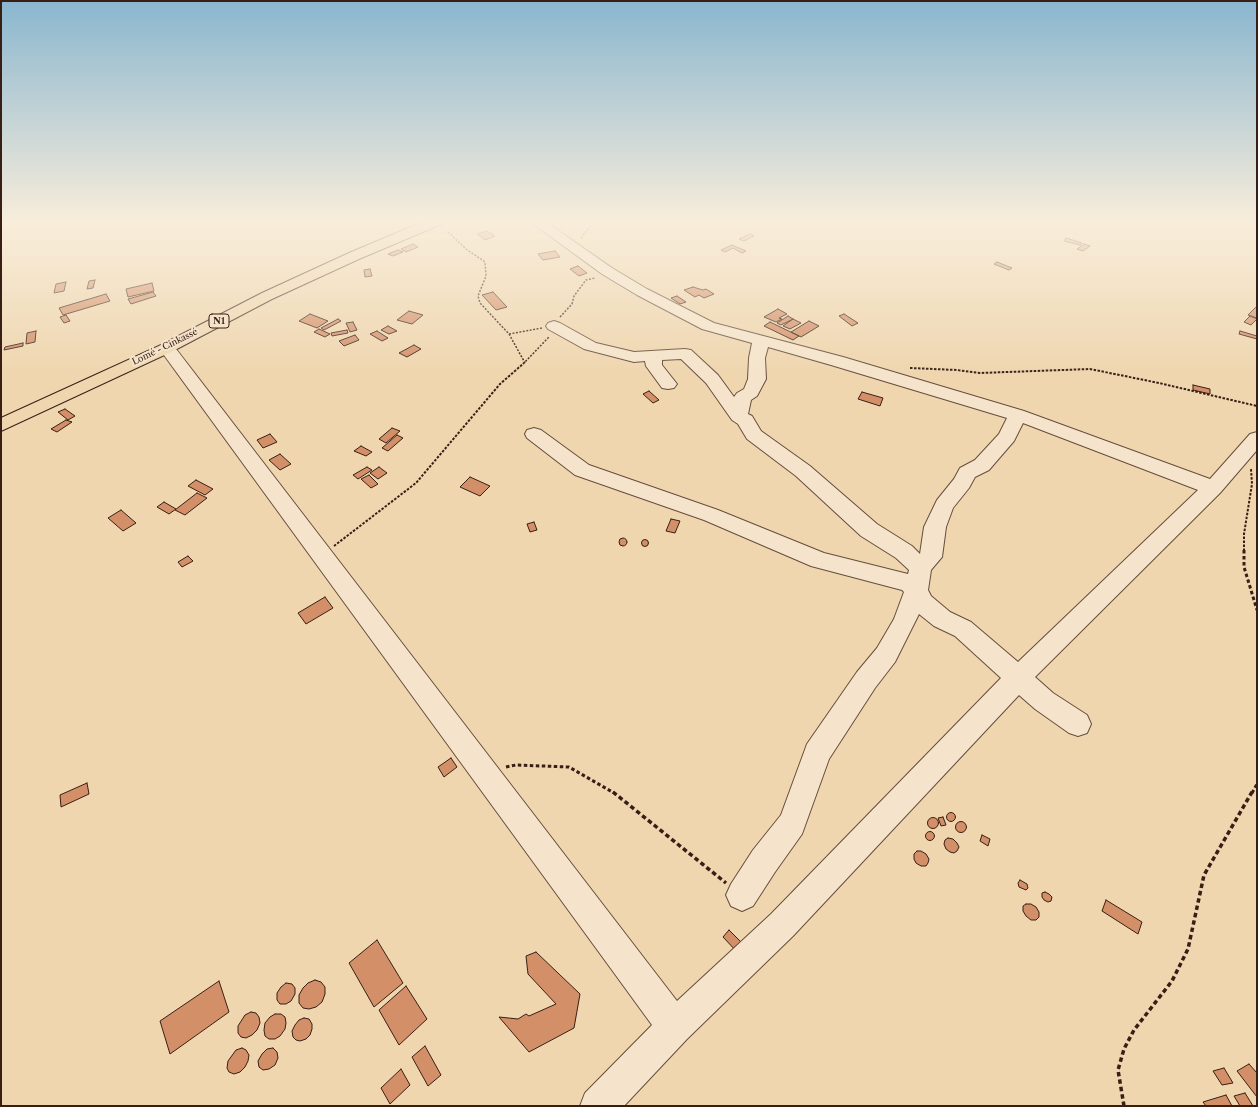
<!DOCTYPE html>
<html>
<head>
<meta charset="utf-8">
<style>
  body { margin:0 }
  #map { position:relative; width:1258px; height:1107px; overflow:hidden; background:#efd6af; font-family:"Libre Caslon Text",serif }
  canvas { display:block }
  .frame { position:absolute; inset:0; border:2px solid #381f15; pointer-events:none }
</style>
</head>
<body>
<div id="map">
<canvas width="1258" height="1107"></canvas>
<div class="frame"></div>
</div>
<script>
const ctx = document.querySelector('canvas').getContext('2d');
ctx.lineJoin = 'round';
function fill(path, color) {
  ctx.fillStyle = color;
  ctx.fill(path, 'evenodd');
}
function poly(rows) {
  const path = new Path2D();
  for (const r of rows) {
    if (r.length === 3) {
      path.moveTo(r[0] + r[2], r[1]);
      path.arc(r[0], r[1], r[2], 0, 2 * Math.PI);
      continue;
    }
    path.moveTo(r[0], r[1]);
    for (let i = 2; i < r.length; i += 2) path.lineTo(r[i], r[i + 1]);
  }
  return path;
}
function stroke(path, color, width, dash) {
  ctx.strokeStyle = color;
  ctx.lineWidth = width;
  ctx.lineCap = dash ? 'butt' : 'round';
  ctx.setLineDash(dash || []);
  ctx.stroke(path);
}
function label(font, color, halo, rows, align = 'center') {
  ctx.font = font + ' "Libre Caslon Text",serif';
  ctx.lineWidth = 4;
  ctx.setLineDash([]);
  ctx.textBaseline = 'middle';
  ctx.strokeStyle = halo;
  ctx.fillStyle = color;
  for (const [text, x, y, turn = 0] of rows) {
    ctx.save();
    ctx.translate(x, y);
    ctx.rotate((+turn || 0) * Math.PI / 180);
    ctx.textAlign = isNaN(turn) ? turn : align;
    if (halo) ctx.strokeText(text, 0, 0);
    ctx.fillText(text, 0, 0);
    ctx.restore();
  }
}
const building = poly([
  [487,231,495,236,485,240,477,234,487,231],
  [750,234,754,236,744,241,739,239,750,234],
  [1066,238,1082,243,1080,245,1064,241,1066,238],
  [413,244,418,247,406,252,401,249,413,244],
  [1084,244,1090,246,1083,251,1077,249,1084,244],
  [732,245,746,251,742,253,733,248,725,252,721,250,732,245],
  [398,250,403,252,393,256,388,254,398,250],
  [555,251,560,257,543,260,538,254,555,251],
  [997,262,1012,268,1009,270,994,264,997,262],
  [578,266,587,273,579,276,570,269,578,266],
  [370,269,372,276,365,277,364,270,370,269],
  [95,280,93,288,87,289,89,281,95,280],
  [66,282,64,291,54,293,56,284,66,282],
  [152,283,154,291,128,297,126,289,152,283],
  [693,287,703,290,706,289,714,294,704,298,699,295,695,297,684,290,693,287],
  [153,292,156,296,131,304,128,299,153,292],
  [493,292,507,307,496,310,482,295,493,292],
  [106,294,110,301,63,315,59,308,106,294],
  [677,296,686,302,680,304,671,298,677,296],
  [1257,306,1257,318,1248,315,1257,306],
  [778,309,787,314,779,318,782,319,776,322,764,317,778,309],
  [409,311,423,315,412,324,397,320,409,311],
  [310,314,328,321,317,328,299,321,310,314],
  [844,314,858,323,852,326,839,316,844,314],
  [66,315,70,321,64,323,60,317,66,315],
  [788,316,793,319,781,325,777,323,788,316],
  [1250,316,1257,319,1251,325,1244,322,1250,316],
  [338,319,341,321,324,330,321,328,338,319],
  [793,319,801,323,790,329,783,326,793,319],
  [809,321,819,326,801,337,791,332,809,321],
  [353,322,357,330,350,332,346,323,353,322],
  [770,322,799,336,793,340,764,326,770,322],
  [388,326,397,331,389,334,381,330,388,326],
  [319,329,330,334,325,337,314,332,319,329],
  [347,330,348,333,332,336,331,333,347,330],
  [36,331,35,342,26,344,27,333,36,331],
  [377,331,388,338,382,341,370,334,377,331],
  [1240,331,1257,336,1257,339,1239,334,1240,331],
  [355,335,359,340,344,346,339,341,355,335],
  [23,343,23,346,4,350,5,347,23,343],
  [414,345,421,349,407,357,399,353,414,345],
  [1193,385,1210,389,1210,394,1193,390,1193,385],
  [649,391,659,400,653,403,643,394,649,391],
  [862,392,883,398,880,406,858,399,862,392],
  [65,409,75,416,68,420,58,412,65,409],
  [66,420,72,422,57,432,51,429,66,420],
  [392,428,400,431,386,443,379,439,392,428],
  [270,434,277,442,263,448,257,440,270,434],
  [397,435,403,438,388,451,382,448,397,435],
  [361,446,372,452,366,456,354,451,361,446],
  [280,454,291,464,280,470,269,460,280,454],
  [367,467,372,470,358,479,353,475,367,467],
  [379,467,387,473,378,479,370,473,379,467],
  [369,475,378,484,371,488,361,479,369,475],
  [470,477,490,486,480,496,460,487,470,477],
  [196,480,213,489,205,495,188,486,196,480],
  [197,493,207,498,185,515,175,510,197,493],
  [164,502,176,509,169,514,157,507,164,502],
  [121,510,136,523,123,531,108,518,121,510],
  [671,519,680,521,675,533,666,531,671,519],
  [534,522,537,530,530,532,527,524,534,522],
  [623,542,4],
  [645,543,3.5],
  [188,556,193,561,182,567,178,562,188,556],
  [325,597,333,608,306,624,298,613,325,597],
  [451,758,457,767,444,777,438,767,451,758],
  [87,783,89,794,61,807,60,795,87,783],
  [951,817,4.5],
  [943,817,946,825,941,826,938,818,943,817],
  [933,823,5.5],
  [961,827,5.5],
  [930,836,4.5],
  [982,835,990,839,988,846,980,841,982,835],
  [948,838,953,839,957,843,959,847,957,851,954,853,950,852,946,849,944,844,945,840,948,838],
  [917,851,921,851,926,854,929,859,928,863,926,866,921,866,916,863,914,859,914,854,917,851],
  [1020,880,1027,884,1028,888,1026,890,1019,887,1018,883,1020,880],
  [1045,892,1049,894,1052,897,1051,901,1048,902,1044,900,1042,897,1042,893,1045,892],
  [1106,900,1142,922,1138,934,1102,911,1106,900],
  [1026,904,1031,904,1036,907,1039,912,1039,917,1036,920,1031,920,1026,916,1023,911,1023,906,1026,904],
  [729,930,744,945,738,953,723,937,729,930],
  [377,940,403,983,374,1007,349,963,377,940],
  [536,952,580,994,574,1028,529,1052,499,1017,518,1019,526,1014,529,1016,556,1004,528,974,526,956,536,952],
  [315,980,321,982,325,987,325,994,322,1002,316,1007,309,1009,303,1008,299,1003,299,995,303,988,308,983,315,980],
  [219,981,229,1012,170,1054,160,1021,219,981],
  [286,983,292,984,295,988,295,994,291,1001,286,1004,280,1004,277,1000,277,993,281,987,286,983],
  [406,986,427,1019,399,1045,379,1010,406,986],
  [251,1012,256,1013,259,1017,260,1023,257,1030,252,1035,246,1038,241,1037,238,1033,238,1026,245,1015,251,1012],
  [275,1014,281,1014,285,1017,286,1023,285,1029,280,1036,275,1039,269,1039,265,1036,264,1030,265,1023,270,1017,275,1014],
  [304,1018,309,1019,312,1024,312,1029,310,1035,306,1039,300,1041,296,1040,293,1037,292,1031,295,1025,299,1020,304,1018],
  [425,1046,441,1075,428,1086,412,1057,425,1046],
  [242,1048,246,1050,249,1055,248,1061,245,1067,240,1072,234,1074,229,1072,227,1068,228,1061,236,1050,242,1048],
  [273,1048,277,1052,278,1058,275,1065,269,1069,263,1070,259,1067,258,1061,262,1054,267,1049,273,1048],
  [1249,1064,1257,1073,1257,1097,1237,1071,1249,1064],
  [1224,1068,1233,1083,1222,1085,1213,1071,1224,1068],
  [401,1069,410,1085,390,1104,381,1088,401,1069],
  [1245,1093,1253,1106,1240,1106,1234,1096,1245,1093],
  [1226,1095,1232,1106,1206,1106,1203,1102,1226,1095]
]);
fill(building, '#d38f67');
stroke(building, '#381f15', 1);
const minor = poly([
  [528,220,543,220,612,268,647,289,714,323,843,357,1024,411,1210,479,1250,434,1257,432,1257,450,1220,493,1035,677,1053,693,1087,715,1091,724,1087,733,1078,736,1069,733,1035,709,1019,695,793,936,687,1039,624,1106,580,1106,585,1093,652,1025,161,351,159,348,161,345,167,343,173,345,677,1001,771,914,1001,678,955,636,934,626,919,614,895,662,875,688,829,759,802,834,775,872,753,906,742,911,731,906,726,895,731,884,753,850,781,815,807,744,857,672,877,648,894,619,904,592,902,590,811,566,704,520,575,475,527,438,525,434,527,430,534,428,541,430,589,465,718,510,824,553,908,574,909,570,896,558,861,536,796,476,747,439,738,424,732,420,706,383,681,359,662,360,662,365,677,384,674,388,668,389,662,388,646,366,645,361,634,362,584,349,548,329,546,326,548,323,554,321,560,323,596,343,634,352,685,349,691,350,718,375,734,397,737,393,744,389,748,379,749,358,752,343,702,329,637,295,602,274,528,220],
  [768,347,831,365,1007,418,999,434,975,460,960,468,954,479,937,500,924,527,920,554,912,546,877,524,810,466,761,431,752,416,748,414,751,400,757,396,766,379,765,358,768,347],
  [1023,423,1198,490,1018,662,971,622,950,612,931,596,928,590,931,570,942,557,946,527,953,508,969,488,975,477,989,470,1014,441,1023,423]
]);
const highway = poly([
  [427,220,445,220,444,223,359,259,272,299,173,351,1,431,1,418,161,345,262,293,349,253,427,220]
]);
stroke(minor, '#664d3c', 2);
stroke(highway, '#381f15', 2);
stroke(poly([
  [448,232,466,249,485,262,486,276,478,296,480,303,509,334,525,363],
  [581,238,595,220],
  [560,317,572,304,574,296,586,280,595,278],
  [509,334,542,328],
  [523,364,549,337]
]), '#381f15', 1.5, [2, 1.5]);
stroke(poly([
  [910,368,957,370,980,373,1090,369,1159,383,1257,406],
  [334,546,416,483,500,384,524,363],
  [1244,551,1244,534,1252,484,1251,469]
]), '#381f15', 2, [2.5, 1.5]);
stroke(poly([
  [1244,550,1244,567,1257,610],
  [506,767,516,765,569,767,614,793],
  [1252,793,1257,784]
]), '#381f15', 3, [3.5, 2.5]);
stroke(poly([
  [613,792,726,883],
  [1124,1106,1118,1070,1124,1049,1134,1030,1172,981,1188,949,1204,875,1252,792]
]), '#381f15', 3.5, [4.5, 3]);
fill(minor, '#f5e4cb');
fill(highway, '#efd6af');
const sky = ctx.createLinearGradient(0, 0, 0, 375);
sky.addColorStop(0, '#89b6cf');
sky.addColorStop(0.59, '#f8eddb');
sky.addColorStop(1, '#f8eddb00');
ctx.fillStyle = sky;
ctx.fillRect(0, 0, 1258, 375);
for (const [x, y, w] of [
  [219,321,20]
]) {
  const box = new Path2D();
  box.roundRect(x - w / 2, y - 7, w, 14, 3);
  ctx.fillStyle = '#f5e4cb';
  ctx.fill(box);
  stroke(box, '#381f15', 1);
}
label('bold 9px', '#381f15', null, [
  ["N1",219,321]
]);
label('9px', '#381f15', '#f5e4cb', [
  ["Lomé - Cinkassé",165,347,-26]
]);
</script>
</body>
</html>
